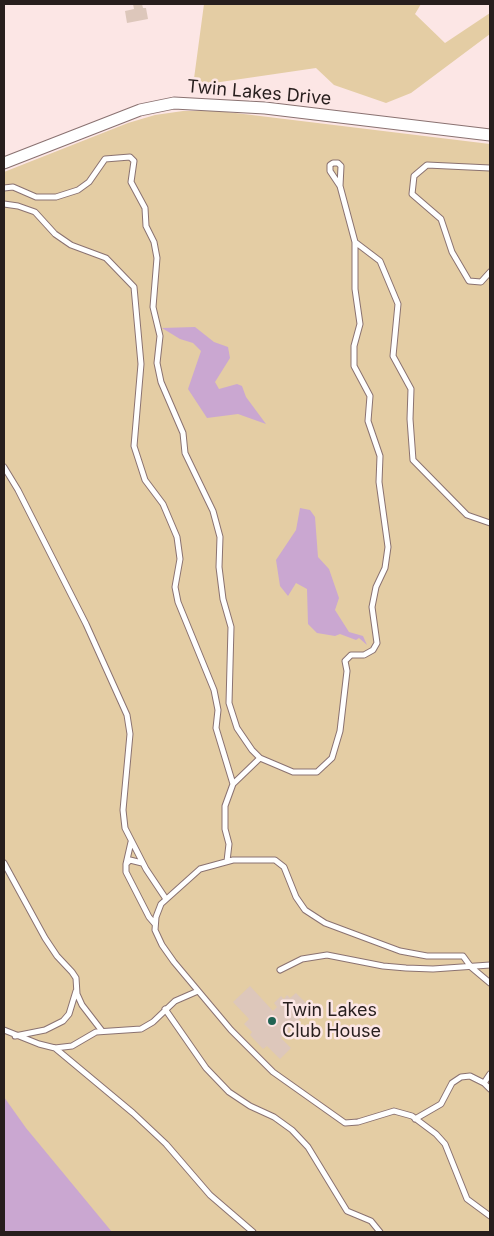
<!DOCTYPE html>
<html>
<head>
<meta charset="utf-8">
<style>
  body { margin:0 }
  #map { position:relative; width:494px; height:1236px; overflow:hidden; background:#fce6e5; font-family:Inter,sans-serif }
  canvas { display:block }
  .frame { position:absolute; inset:0; border:5px solid #271e1d; pointer-events:none }
</style>
</head>
<body>
<div id="map">
<canvas width="494" height="1236"></canvas>
<div class="frame"></div>
</div>
<script>
const ctx = document.querySelector('canvas').getContext('2d');
ctx.lineJoin = 'round';
function fill(path, color) {
  ctx.fillStyle = color;
  ctx.fill(path, 'evenodd');
}
function poly(rows) {
  const path = new Path2D();
  for (const r of rows) {
    path.moveTo(r[0], r[1]);
    for (let i = 2; i < r.length; i += 2) path.lineTo(r[i], r[i + 1]);
  }
  return path;
}
function stroke(path, color, width, dash) {
  ctx.strokeStyle = color;
  ctx.lineWidth = width;
  ctx.lineCap = dash ? 'butt' : 'round';
  ctx.setLineDash(dash || []);
  ctx.stroke(path);
}
function label(font, color, halo, rows, align = 'center') {
  ctx.font = font + ' Inter,sans-serif';
  ctx.lineWidth = 5;
  ctx.setLineDash([]);
  ctx.textBaseline = 'middle';
  ctx.strokeStyle = halo;
  ctx.fillStyle = color;
  for (const [text, x, y, turn = 0] of rows) {
    ctx.save();
    ctx.translate(x, y);
    ctx.rotate((+turn || 0) * Math.PI / 180);
    ctx.textAlign = isNaN(turn) ? turn : align;
    if (halo) ctx.strokeText(text, 0, 0);
    ctx.fillText(text, 0, 0);
    ctx.restore();
  }
}
fill(poly([
  [204,4,421,4,415,14,445,43,490,13,490,34,411,93,386,103,334,85,316,68,193,86],
  [183,111,219,111,490,144,490,1232,4,1232,4,172,128,123,155,115]
]), '#e4cda4');
fill(poly([
  [195,327,214,342,228,347,230,358,215,382,219,389,237,384,242,386,246,397,266,424,238,414,207,418,188,389,201,351,193,343,180,339,162,328],
  [300,508,310,510,315,517,318,557,329,569,339,598,335,610,349,632,363,636,367,645,359,638,356,640,340,634,335,636,317,633,308,624,307,589,296,583,288,596,280,586,276,560,296,530],
  [4,1097,26,1128,112,1232,4,1232]
]), '#caa7d1');
fill(poly([
  [133,4,142,4,143,8,146,8,148,19,127,23,125,11,134,9],
  [250,986,273,1011,277,1007,274,1003,281,996,284,999,287,995,290,998,296,993,309,1006,303,1011,305,1014,292,1026,290,1024,287,1026,290,1029,281,1038,291,1048,280,1059,267,1046,263,1049,250,1035,252,1032,244,1024,249,1019,233,1002]
]), '#ddc7bb');
const service = poly([
  [490,168,427,165,414,176,412,194,441,219,452,252,469,281,481,282,490,272],
  [340,186,341,166,338,163,333,163,330,165,330,171,340,186,355,242],
  [4,188,13,187,36,197,56,197,78,190,89,182,105,159,130,157,134,161,131,182,145,208,146,226,154,242,157,258,153,307,160,336,157,363,161,382,183,433,185,453,213,511,220,537,219,567,223,599,231,627,229,703,237,728,252,750,260,758,293,772,317,772,332,758,340,731,347,671,345,661,351,655,364,655,373,650,377,643,372,607,376,587,385,568,388,547,379,482,380,456,368,421,370,396,354,366,354,346,360,324,355,289,355,242,380,261,398,304,393,356,411,389,410,419,413,460,467,515,490,523],
  [4,204,18,206,35,212,55,234,71,245,106,258,134,287,141,364,134,446,145,480,163,504,177,537,180,559,175,587,178,602,214,690,218,710,216,728,233,784,225,806,225,829,229,844,227,861],
  [4,467,18,490,86,624,127,715,130,734,123,810,125,828,146,869,166,899],
  [233,784,260,758],
  [4,863,45,938,57,956,72,972,76,978,77,994,82,1005,102,1031],
  [142,863,130,860,126,864,126,872,149,917,155,924],
  [126,864,131,842],
  [280,970,302,959,327,955,383,966,406,968,433,969,490,965],
  [490,983,471,967,463,956,427,956,400,951,325,923,305,910,296,897,284,867,275,860,233,860,200,869,161,904,156,917,155,930,162,945,174,962,231,1030,273,1072,345,1123,358,1122,394,1111,412,1116,436,1134,445,1144,467,1199,490,1216],
  [165,1009,206,1068,229,1092,250,1106,274,1117,292,1130,308,1147,347,1211,371,1221,380,1232],
  [4,1030,39,1044,55,1048,72,1046,96,1032,141,1029,153,1022,175,1001,198,991],
  [15,1036,45,1030,63,1021,69,1014,76,991],
  [55,1048,133,1113,166,1144,210,1195,253,1232],
  [490,1074,484,1083,490,1089],
  [415,1119,441,1104,452,1083,461,1077,470,1076,484,1083]
]);
const tertiary = poly([
  [4,163,140,110,174,103,265,108,490,135]
]);
stroke(service, '#8a7271', 7);
stroke(tertiary, '#8a7271', 13);
stroke(service, '#fff', 5);
stroke(tertiary, '#fff', 11);
for (const [x, y, r, color] of [
  [272,1021,5,"#216454"]
]) {
  const dot = new Path2D();
  dot.arc(x, y, r, 0, 2 * Math.PI);
  ctx.fillStyle = color;
  ctx.fill(dot);
  stroke(dot, '#fce6e5', 2);
}
label('18px', '#271e1d', '#fce6e5', [
  ["Twin Lakes Drive",259,93,5]
]);
label('18px', '#271e1d', '#fce6e5', [
  ["Twin Lakes",282,1011],
  ["Club House",282,1032]
], 'left');
</script>
</body>
</html>
